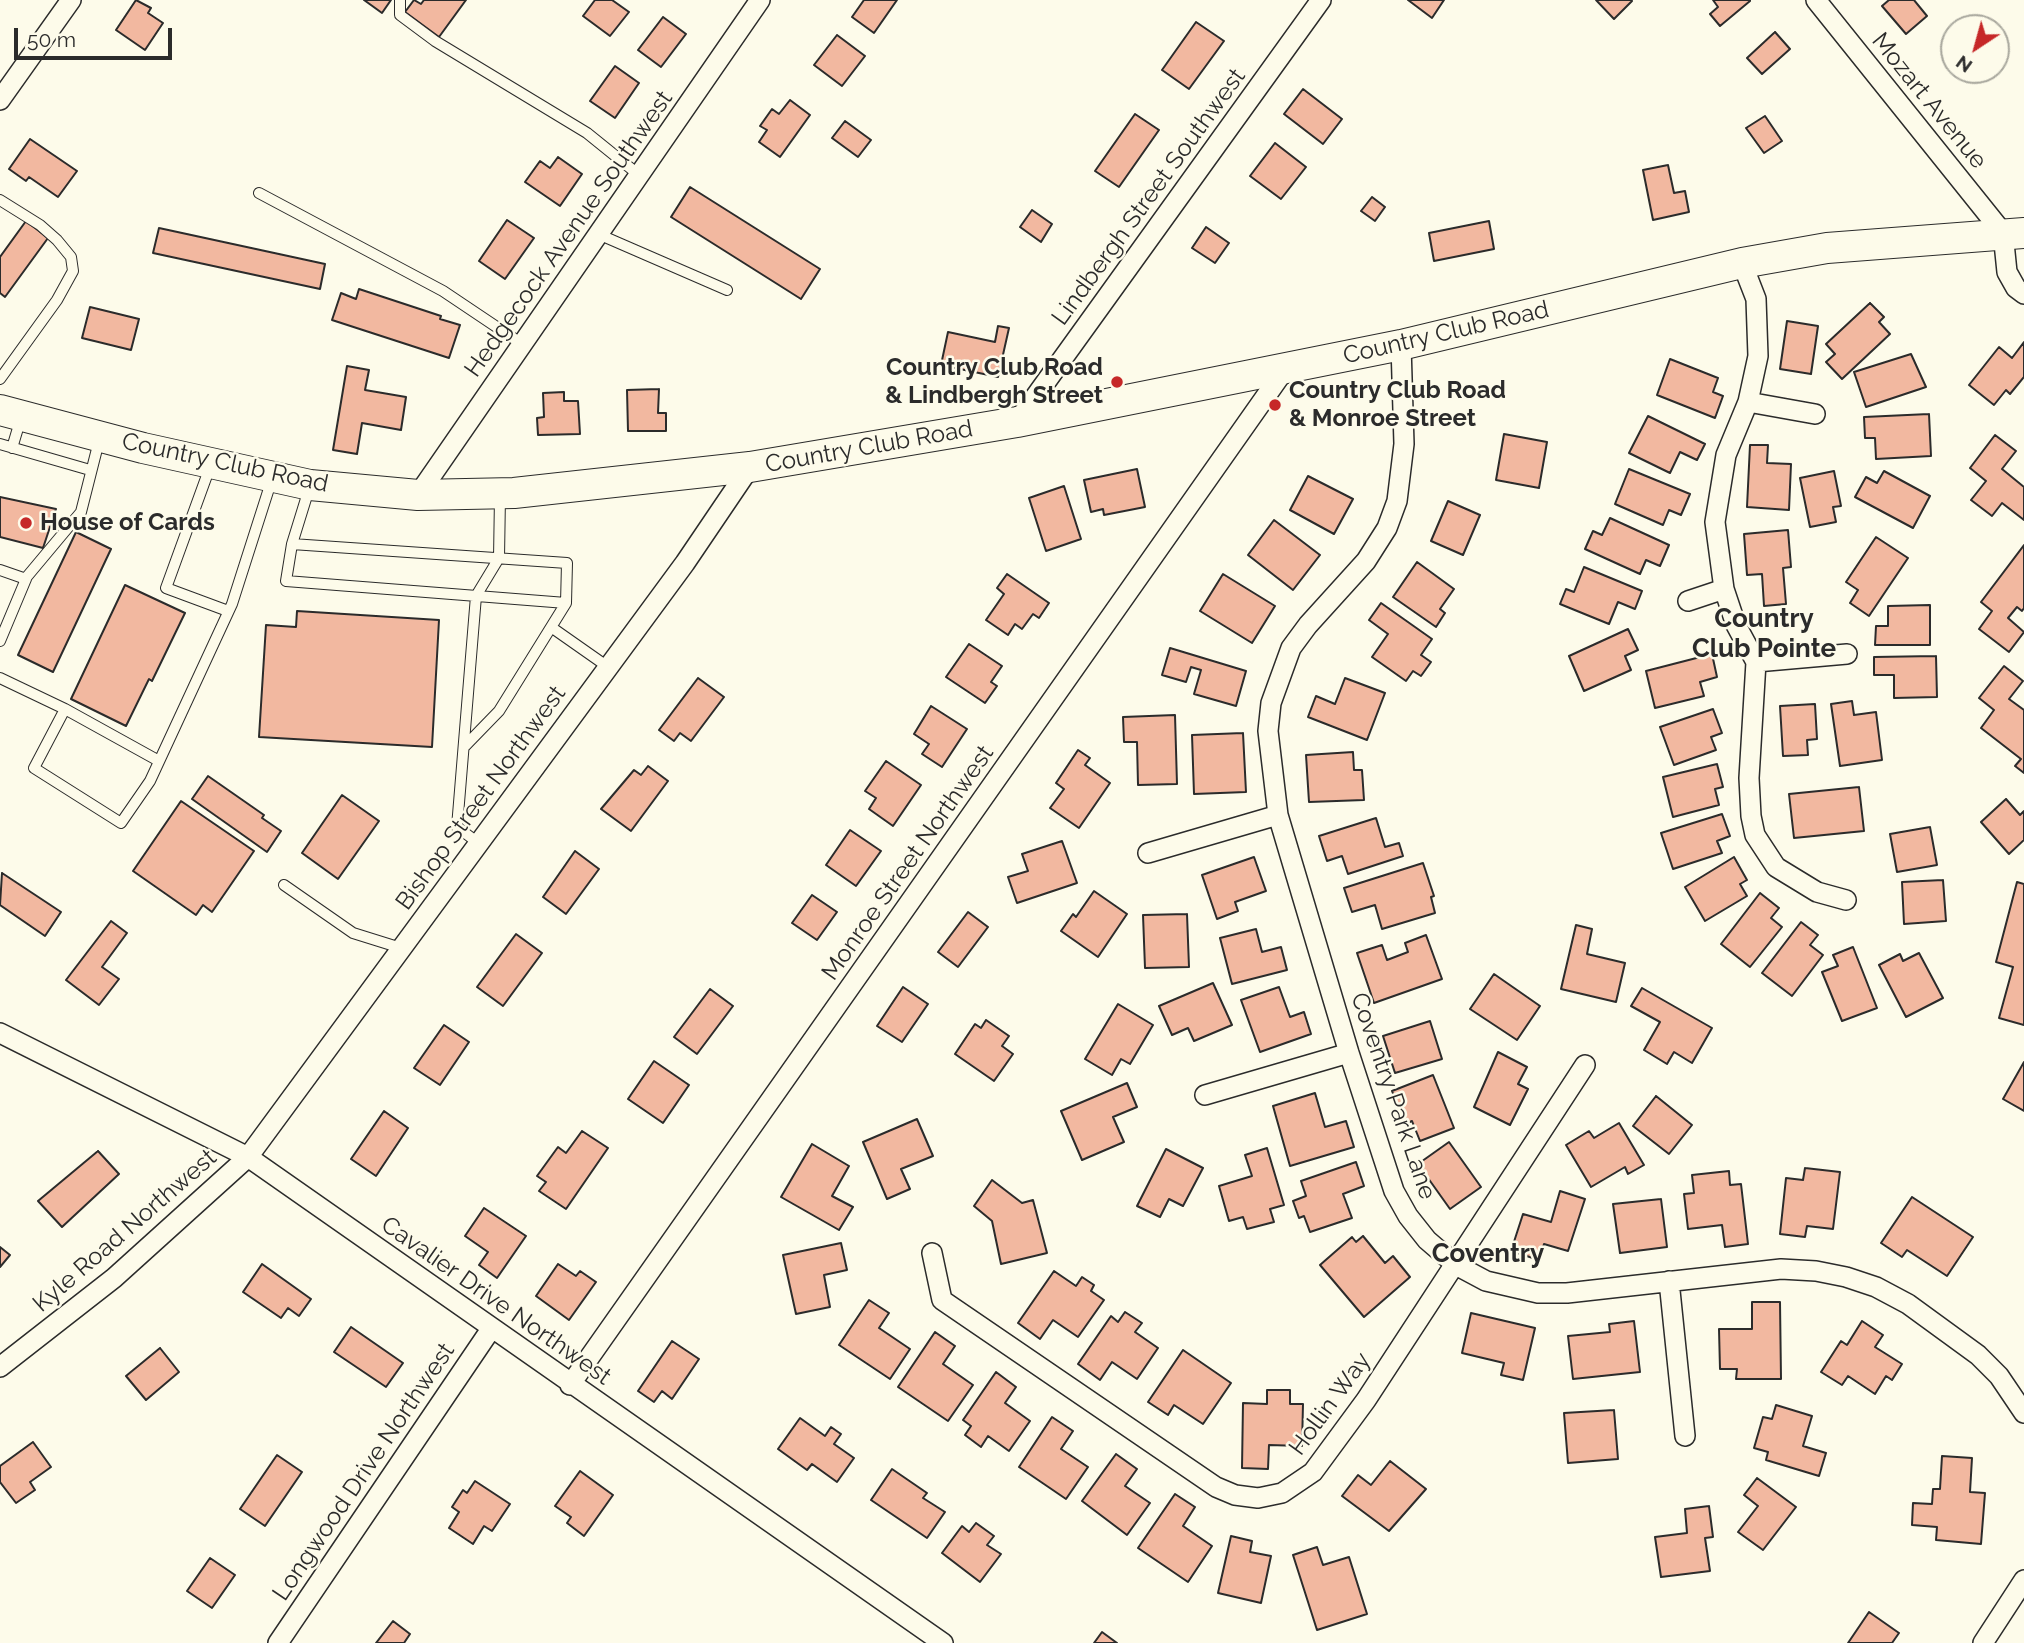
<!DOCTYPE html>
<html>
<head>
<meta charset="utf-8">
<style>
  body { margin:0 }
  #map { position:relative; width:2024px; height:1643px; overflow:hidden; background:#fdfbea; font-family:Raleway,sans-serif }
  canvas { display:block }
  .north { position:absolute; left:1940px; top:14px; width:70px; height:70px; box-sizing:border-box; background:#fdfbea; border:2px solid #a9a89e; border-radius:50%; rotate:216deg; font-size:19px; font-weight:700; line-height:28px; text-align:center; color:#2b2b2b }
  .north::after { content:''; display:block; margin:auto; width:24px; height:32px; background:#c62828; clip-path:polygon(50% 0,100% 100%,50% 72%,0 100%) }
  .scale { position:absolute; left:14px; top:28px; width:158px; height:32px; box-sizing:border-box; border:4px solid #2b2b2b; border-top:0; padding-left:9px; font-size:21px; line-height:24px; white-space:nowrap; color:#2b2b2b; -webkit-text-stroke:5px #fdfbea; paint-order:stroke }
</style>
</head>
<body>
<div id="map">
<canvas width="2024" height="1643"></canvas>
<div class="north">N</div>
<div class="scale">50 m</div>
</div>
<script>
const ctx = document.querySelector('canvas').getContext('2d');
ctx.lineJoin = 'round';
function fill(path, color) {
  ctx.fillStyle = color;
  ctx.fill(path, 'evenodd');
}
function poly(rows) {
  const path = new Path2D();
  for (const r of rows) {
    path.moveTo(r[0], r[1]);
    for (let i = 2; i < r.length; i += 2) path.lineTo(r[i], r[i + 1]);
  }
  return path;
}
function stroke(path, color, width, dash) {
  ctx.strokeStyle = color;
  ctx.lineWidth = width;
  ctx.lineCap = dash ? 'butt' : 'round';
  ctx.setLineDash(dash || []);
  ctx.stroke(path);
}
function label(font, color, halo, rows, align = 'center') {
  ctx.font = font + ' Raleway,sans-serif';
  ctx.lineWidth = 5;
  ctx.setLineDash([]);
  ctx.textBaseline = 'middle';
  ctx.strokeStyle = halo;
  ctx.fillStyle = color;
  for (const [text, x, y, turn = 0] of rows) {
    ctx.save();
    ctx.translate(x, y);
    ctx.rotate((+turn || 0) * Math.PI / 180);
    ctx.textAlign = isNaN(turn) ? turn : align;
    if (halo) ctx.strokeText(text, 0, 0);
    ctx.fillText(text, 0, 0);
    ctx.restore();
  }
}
const building = poly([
  [136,0,151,8,148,13,163,23,145,50,116,30,136,0],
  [364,0,391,0,382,13,364,0],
  [414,0,421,4,424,0,466,0,439,37,405,12,414,0],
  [595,0,612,0,629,12,610,36,583,16,595,0],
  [864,0,897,0,874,33,852,17,864,0],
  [1408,0,1444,0,1432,18,1408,0],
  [1596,0,1631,0,1632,1,1614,19,1596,0],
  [1713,0,1750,0,1750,1,1720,26,1710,14,1718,7,1713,0],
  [1889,0,1914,0,1927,16,1906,34,1882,6,1889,0],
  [663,17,686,34,661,67,638,50,663,17],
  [1196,22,1224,41,1189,89,1162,70,1196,22],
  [1775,32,1790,49,1762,74,1747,58,1775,32],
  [837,35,865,56,842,86,814,65,837,35],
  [615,66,639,83,615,118,590,101,615,66],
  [1303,89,1342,119,1323,144,1284,114,1303,89],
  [790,100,810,115,780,157,759,142,767,130,760,126,772,109,779,114,790,100],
  [1135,114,1159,130,1119,187,1095,171,1135,114],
  [1765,116,1782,141,1764,153,1746,128,1765,116],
  [845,121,871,140,858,157,832,138,845,121],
  [30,139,77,171,58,197,29,177,26,181,9,169,30,139],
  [1275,143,1306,167,1281,199,1250,176,1275,143],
  [558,157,582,174,560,206,525,182,540,161,550,168,558,157],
  [1668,165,1674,193,1685,191,1689,212,1653,220,1643,170,1668,165],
  [690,187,820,269,801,299,671,217,690,187],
  [1372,197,1385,207,1375,221,1361,211,1372,197],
  [1032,210,1052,224,1041,242,1020,227,1032,210],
  [507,220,534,238,505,279,479,261,507,220],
  [26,221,48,238,5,297,0,293,0,257,26,221],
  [1489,221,1494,249,1434,261,1429,233,1489,221],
  [1206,227,1229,243,1215,263,1192,248,1206,227],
  [159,228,325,264,320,289,153,253,159,228],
  [359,289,441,316,440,319,460,325,449,358,332,320,341,293,356,299,359,289],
  [1870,303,1884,317,1879,322,1890,334,1842,379,1826,362,1835,354,1826,344,1870,303],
  [90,307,139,319,131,350,82,338,90,307],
  [1787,321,1818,326,1811,374,1780,369,1787,321],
  [998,326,1009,328,998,377,941,365,948,332,995,342,998,326],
  [2024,342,2024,377,2010,394,2006,390,1994,405,1969,385,1999,347,2012,358,2024,342],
  [1911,354,1926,387,1866,407,1854,372,1911,354],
  [1670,359,1718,378,1713,392,1723,396,1715,418,1657,395,1670,359],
  [347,366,369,370,365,390,406,397,401,430,362,423,357,454,333,450,347,366],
  [659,389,658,413,666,413,666,431,628,431,627,390,659,389],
  [564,392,564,401,578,401,580,434,538,435,537,418,544,417,543,393,564,392],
  [1929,414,1931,456,1876,459,1875,438,1865,438,1864,417,1929,414],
  [1648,416,1705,444,1697,460,1680,452,1670,473,1629,453,1648,416],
  [1504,434,1547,442,1539,488,1496,480,1504,434],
  [1995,435,2016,451,2002,469,2024,487,2024,520,2002,503,1992,516,1971,500,1986,481,1970,468,1995,435],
  [1750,445,1768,445,1767,463,1791,464,1789,510,1747,507,1750,445],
  [1137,469,1145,507,1104,515,1103,509,1091,512,1084,480,1137,469],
  [1629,469,1690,494,1681,515,1669,510,1663,525,1615,504,1629,469],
  [1834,471,1841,506,1833,507,1836,522,1810,527,1800,478,1834,471],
  [1884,471,1930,496,1913,528,1855,497,1866,477,1877,483,1884,471],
  [1308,476,1353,499,1334,534,1290,510,1308,476],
  [1064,486,1081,539,1046,551,1029,498,1064,486],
  [0,497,56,509,43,548,0,537,0,497],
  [1448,501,1480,515,1463,555,1431,541,1448,501],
  [1610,518,1669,545,1660,566,1646,560,1640,574,1585,549,1593,531,1602,535,1610,518],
  [1274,520,1320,555,1293,590,1248,555,1274,520],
  [1788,530,1791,567,1783,568,1786,604,1764,606,1762,574,1747,575,1744,534,1788,530],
  [76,532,111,549,53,672,18,655,76,532],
  [1876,537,1908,558,1869,616,1850,603,1858,590,1846,582,1876,537],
  [2024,545,2024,608,2022,611,2017,607,2008,618,2024,632,2009,652,1979,629,1992,611,1981,602,2024,545],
  [1417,562,1454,589,1440,609,1445,613,1436,627,1393,597,1417,562],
  [1584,567,1642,591,1635,609,1618,602,1609,624,1560,604,1566,589,1574,592,1584,567],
  [1007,574,1049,603,1039,618,1033,614,1022,629,1015,624,1008,635,986,620,1004,594,997,588,1007,574],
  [1223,574,1275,606,1252,643,1200,611,1223,574],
  [125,585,185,613,152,681,149,679,126,726,71,699,125,585],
  [1381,603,1432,639,1421,655,1431,662,1421,676,1413,671,1406,681,1372,657,1388,634,1369,620,1381,603],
  [1930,605,1930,645,1875,645,1876,626,1888,626,1888,606,1930,605],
  [297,611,439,620,432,747,259,737,266,625,296,627,297,611],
  [1628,629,1638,650,1625,656,1631,670,1584,691,1569,656,1628,629],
  [969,644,1002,666,991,682,997,686,985,703,946,677,969,644],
  [1170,648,1246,671,1236,706,1194,694,1201,670,1191,667,1186,682,1162,675,1170,648],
  [1712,654,1717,677,1700,682,1704,696,1655,708,1646,671,1712,654],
  [1936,656,1937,697,1894,698,1894,675,1874,675,1874,657,1936,656],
  [2004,666,2023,681,2009,699,2024,710,2024,773,2015,766,2021,759,1981,728,1994,710,1979,698,2004,666],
  [698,678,724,697,691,741,680,733,674,741,659,730,698,678],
  [1345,678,1385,693,1367,740,1308,717,1316,696,1335,704,1345,678],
  [1852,701,1854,715,1876,712,1882,760,1840,766,1831,704,1852,701],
  [1815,704,1817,739,1807,740,1808,755,1783,756,1780,706,1815,704],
  [931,706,967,729,942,767,922,754,929,744,914,734,931,706],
  [1713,709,1722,733,1711,737,1716,750,1674,765,1660,727,1713,709],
  [1175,715,1177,784,1138,785,1137,742,1124,742,1123,717,1175,715],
  [1243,733,1246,792,1194,794,1192,735,1243,733],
  [1078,750,1090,758,1085,765,1110,783,1079,828,1050,808,1064,789,1056,783,1078,750],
  [1353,752,1354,770,1362,770,1364,800,1309,802,1306,755,1353,752],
  [886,761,921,785,893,826,869,809,876,798,865,791,886,761],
  [1717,764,1723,787,1715,789,1719,805,1673,817,1663,777,1717,764],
  [648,766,668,781,631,831,601,809,634,770,641,775,648,766],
  [208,776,264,815,262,818,281,831,267,852,192,799,208,776],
  [1859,787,1864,831,1794,838,1789,794,1859,787],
  [342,795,379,821,338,879,302,853,342,795],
  [2006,799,2020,815,2024,811,2024,840,2009,854,1981,822,2006,799],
  [181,801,254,851,212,912,203,905,196,915,133,871,181,801],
  [1722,814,1730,836,1717,841,1722,853,1673,869,1661,833,1722,814],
  [1376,818,1385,847,1399,843,1403,856,1348,874,1342,856,1327,861,1319,836,1376,818],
  [1930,827,1937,865,1897,872,1890,834,1930,827],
  [850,830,881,851,856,886,826,865,850,830],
  [1062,841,1077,883,1017,903,1008,877,1028,871,1022,854,1062,841],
  [575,851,599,869,566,914,543,897,575,851],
  [1254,857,1266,891,1235,902,1238,911,1217,919,1202,875,1254,857],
  [1734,857,1747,880,1740,884,1747,896,1705,921,1685,887,1734,857],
  [1423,863,1434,896,1431,897,1435,913,1382,929,1375,905,1352,912,1344,888,1423,863],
  [2,873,61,912,45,936,0,905,2,873],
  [1943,880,1946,921,1904,924,1902,882,1943,880],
  [2017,882,2024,884,2024,1025,1999,1018,2013,967,1996,962,2017,882],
  [1094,891,1127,914,1098,957,1061,931,1073,914,1076,917,1094,891],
  [1760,893,1779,908,1771,918,1782,927,1750,967,1721,944,1760,893],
  [812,895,837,912,817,940,792,923,812,895],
  [968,912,988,927,958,967,938,952,968,912],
  [1187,914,1189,967,1145,968,1143,915,1187,914],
  [111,921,127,933,102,967,119,979,99,1005,66,980,111,921],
  [1801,922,1818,935,1810,945,1823,955,1792,996,1762,973,1801,922],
  [1576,925,1592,929,1587,954,1625,963,1616,1002,1561,989,1576,925],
  [1256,929,1262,952,1281,947,1287,970,1232,984,1220,938,1256,929],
  [516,934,542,953,503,1006,477,987,516,934],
  [1426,935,1442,979,1374,1003,1357,953,1382,945,1387,960,1408,952,1405,943,1426,935],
  [1853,947,1877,1008,1842,1021,1822,972,1838,966,1833,955,1853,947],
  [1919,953,1943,998,1906,1017,1879,965,1900,954,1903,961,1919,953],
  [1494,974,1540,1006,1517,1040,1470,1009,1494,974],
  [1213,983,1232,1025,1194,1041,1188,1028,1172,1035,1159,1006,1213,983],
  [903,987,928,1004,902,1042,877,1026,903,987],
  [1279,987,1290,1017,1304,1012,1311,1034,1260,1052,1241,1000,1279,987],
  [1642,988,1712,1028,1692,1063,1674,1052,1667,1064,1644,1050,1660,1022,1631,1006,1642,988],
  [710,989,733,1006,697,1054,674,1037,710,989],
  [1118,1004,1153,1025,1130,1064,1121,1059,1112,1075,1085,1059,1118,1004],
  [986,1020,1009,1036,1002,1046,1013,1054,994,1081,955,1054,975,1024,981,1028,986,1020],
  [1430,1021,1442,1059,1395,1073,1383,1036,1430,1021],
  [444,1025,469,1042,440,1085,414,1068,444,1025],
  [1498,1052,1527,1067,1518,1084,1528,1089,1510,1125,1474,1107,1498,1052],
  [654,1061,689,1085,663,1123,628,1099,654,1061],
  [2024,1062,2024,1111,2003,1099,2024,1062],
  [1433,1075,1454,1128,1420,1141,1412,1121,1405,1124,1392,1091,1433,1075],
  [1127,1083,1137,1107,1113,1117,1124,1142,1082,1160,1061,1111,1127,1083],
  [1315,1093,1325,1127,1346,1121,1354,1147,1290,1166,1273,1106,1315,1093],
  [1656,1096,1692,1125,1669,1154,1633,1126,1656,1096],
  [384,1111,408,1128,376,1176,351,1159,384,1111],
  [917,1119,933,1156,901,1169,910,1189,887,1199,863,1142,917,1119],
  [1619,1123,1644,1165,1628,1174,1625,1167,1591,1187,1566,1145,1589,1131,1594,1138,1619,1123],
  [582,1131,608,1148,566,1209,539,1191,546,1182,537,1176,558,1147,566,1153,582,1131],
  [1449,1142,1481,1187,1450,1209,1418,1164,1449,1142],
  [812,1144,849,1166,832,1196,853,1207,839,1230,781,1197,812,1144],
  [1267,1148,1284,1205,1270,1209,1274,1222,1247,1229,1243,1217,1229,1221,1219,1186,1252,1176,1245,1155,1267,1148],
  [1166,1149,1203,1168,1183,1206,1169,1199,1160,1217,1137,1206,1166,1149],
  [98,1151,119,1174,62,1227,38,1201,98,1151],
  [1356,1162,1364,1186,1343,1194,1352,1218,1310,1232,1304,1216,1299,1218,1293,1201,1306,1196,1301,1181,1356,1162],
  [1805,1168,1840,1172,1833,1229,1807,1226,1805,1237,1780,1234,1786,1178,1803,1180,1805,1168],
  [1729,1171,1730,1185,1741,1184,1748,1244,1725,1247,1722,1225,1688,1229,1684,1194,1694,1193,1692,1175,1729,1171],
  [992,1180,1022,1203,1033,1200,1047,1253,1001,1264,992,1221,974,1206,992,1180],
  [1560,1191,1585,1199,1568,1251,1544,1244,1539,1260,1511,1251,1523,1214,1551,1222,1560,1191],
  [1912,1197,1973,1237,1947,1276,1907,1250,1902,1257,1881,1243,1912,1197],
  [1661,1199,1667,1247,1620,1253,1613,1204,1661,1199],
  [484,1208,526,1236,497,1278,479,1265,488,1252,465,1236,484,1208],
  [1363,1236,1385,1263,1393,1256,1410,1277,1364,1317,1320,1265,1352,1237,1356,1242,1363,1236],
  [841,1243,847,1270,824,1275,830,1307,796,1314,783,1255,841,1243],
  [0,1247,10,1255,0,1267,0,1247],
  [262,1264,311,1299,299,1316,288,1308,281,1318,243,1292,262,1264],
  [558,1264,576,1276,580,1271,596,1282,569,1320,536,1296,558,1264],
  [1054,1271,1076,1286,1082,1277,1094,1285,1091,1291,1104,1300,1078,1337,1053,1320,1040,1339,1018,1323,1054,1271],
  [869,1300,889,1313,879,1328,910,1349,890,1379,839,1345,869,1300],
  [1752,1302,1780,1302,1781,1379,1736,1379,1737,1369,1720,1369,1719,1329,1752,1329,1752,1302],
  [1125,1312,1142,1323,1135,1332,1158,1348,1137,1379,1112,1362,1100,1380,1078,1364,1111,1316,1118,1322,1125,1312],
  [1471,1313,1535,1328,1523,1380,1501,1375,1504,1363,1462,1353,1471,1313],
  [1634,1321,1640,1372,1573,1379,1568,1336,1610,1332,1609,1324,1634,1321],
  [1862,1321,1883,1335,1875,1347,1902,1364,1892,1380,1886,1376,1875,1394,1848,1376,1842,1385,1821,1372,1841,1341,1847,1345,1862,1321],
  [351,1327,403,1363,386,1387,334,1352,351,1327],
  [935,1332,955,1346,943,1364,973,1385,948,1421,898,1387,935,1332],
  [672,1341,699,1359,672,1399,662,1391,654,1402,638,1391,672,1341],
  [160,1348,179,1372,146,1400,126,1376,160,1348],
  [1183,1350,1231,1383,1203,1424,1174,1405,1168,1415,1148,1402,1183,1350],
  [996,1372,1016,1387,1005,1403,1030,1421,1009,1451,988,1436,981,1447,965,1435,971,1426,963,1420,996,1372],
  [1267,1390,1290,1390,1290,1404,1303,1404,1302,1446,1269,1445,1268,1469,1242,1468,1243,1403,1267,1404,1267,1390],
  [1776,1405,1812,1416,1803,1446,1826,1453,1819,1476,1766,1460,1768,1452,1754,1448,1763,1417,1772,1419,1776,1405],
  [1614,1410,1618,1459,1568,1463,1564,1413,1614,1410],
  [1052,1417,1073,1431,1061,1449,1088,1467,1066,1499,1019,1467,1052,1417],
  [800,1418,825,1436,831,1427,841,1434,834,1444,854,1458,837,1482,812,1464,807,1470,778,1449,800,1418],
  [33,1442,51,1467,30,1482,35,1490,16,1503,0,1482,0,1466,33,1442],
  [1116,1454,1137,1469,1125,1486,1150,1503,1127,1535,1082,1501,1116,1454],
  [277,1455,302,1472,265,1526,240,1509,277,1455],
  [1942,1456,1972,1458,1970,1492,1985,1493,1981,1544,1936,1540,1937,1527,1912,1525,1913,1503,1932,1504,1933,1489,1940,1489,1942,1456],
  [1390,1461,1426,1489,1389,1531,1342,1496,1358,1475,1371,1485,1390,1461],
  [892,1469,927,1493,923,1498,945,1512,927,1538,871,1500,892,1469],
  [580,1471,613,1495,584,1536,567,1523,571,1517,555,1506,580,1471],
  [1757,1478,1796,1507,1763,1550,1738,1532,1758,1506,1744,1495,1757,1478],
  [475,1481,510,1504,492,1531,484,1526,473,1544,449,1528,459,1512,452,1507,463,1490,467,1493,475,1481],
  [1175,1494,1195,1507,1183,1526,1212,1546,1188,1582,1138,1548,1175,1494],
  [1709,1506,1713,1537,1705,1538,1710,1571,1661,1577,1655,1537,1687,1533,1685,1509,1709,1506],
  [976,1523,994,1536,987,1545,1001,1554,980,1582,942,1553,962,1526,969,1532,976,1523],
  [1231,1536,1252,1541,1250,1552,1271,1556,1261,1603,1218,1593,1231,1536],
  [1317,1547,1323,1565,1349,1557,1367,1614,1317,1630,1293,1555,1317,1547],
  [210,1558,235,1575,212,1608,187,1591,210,1558],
  [1869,1612,1899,1633,1892,1643,1848,1643,1869,1612],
  [393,1621,410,1634,404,1643,376,1643,393,1621],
  [1102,1632,1117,1643,1094,1643,1102,1632]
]);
fill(building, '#f2b8a0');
stroke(building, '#2b2b2b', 2);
const lane = poly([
  [400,0,400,15,435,41,587,133,639,175],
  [259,193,443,291,522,344],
  [0,200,40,225,57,240,71,257,73,271,57,300,0,379],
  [598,234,727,290],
  [0,444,90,470],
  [12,448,21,418],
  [210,467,166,588,228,611],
  [292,544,309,489],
  [0,570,26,579,0,641],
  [25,579,81,512,99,441],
  [551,627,608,667],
  [0,678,65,709,34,768,121,823,150,781,232,604,272,479],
  [65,709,159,761],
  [465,746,499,711,566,603,567,563,292,544,286,581,566,603],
  [477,842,457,827,476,596,499,558,500,496],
  [284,885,353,933,401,948]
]);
const street = poly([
  [1816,0,2003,233,2007,272,2016,288,2024,294],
  [0,100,71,0],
  [1742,263,1756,299,1758,356,1748,402,1726,455,1715,522,1724,589,1736,625,1756,662,1749,778,1751,816,1755,835,1776,867,1817,892,1846,900],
  [1401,345,1404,444,1397,501,1387,528,1366,561,1308,625,1291,648,1271,703,1268,731,1278,815,1349,1053,1394,1191,1408,1216,1427,1240,1456,1265,1486,1281,1538,1293,1567,1293,1781,1269,1816,1271,1846,1277,1876,1287,1908,1304,1978,1355,1999,1376,2024,1413],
  [1748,402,1815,414],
  [1017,422,1321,0],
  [418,495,760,0],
  [1688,601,1724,589],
  [1756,662,1847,654],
  [1148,853,1278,815],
  [0,1033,248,1157,943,1643],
  [1205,1095,1349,1053],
  [932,1253,942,1300,1216,1487,1235,1495,1258,1498,1282,1493,1313,1472,1366,1400,1585,1065],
  [1669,1281,1685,1436],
  [0,1367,114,1278,248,1157,685,563,750,467],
  [570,1385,1285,369],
  [278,1643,491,1329],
  [1983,1643,2024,1580]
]);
const primary = poly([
  [0,410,143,448,310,485,418,495,514,493,750,467,1017,422,1401,345,1742,263,1827,248,2024,233]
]);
stroke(lane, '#2b2b2b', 12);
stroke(street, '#2b2b2b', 22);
stroke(primary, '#2b2b2b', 32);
stroke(lane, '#fdfbea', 10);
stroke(street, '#fdfbea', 19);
stroke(primary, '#fdfbea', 30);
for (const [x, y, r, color] of [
  [1117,382,7,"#c62828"],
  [1275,405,7,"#c62828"],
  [26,523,7,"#c62828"]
]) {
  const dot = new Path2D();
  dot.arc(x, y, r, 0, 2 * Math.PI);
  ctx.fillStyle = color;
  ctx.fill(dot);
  stroke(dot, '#fdfbea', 2.5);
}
label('24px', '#2b2b2b', '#fdfbea', [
  ["Mozart Avenue",1929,101,51],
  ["Lindbergh Street Southwest",1149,197,-54],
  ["Hedgecock Avenue Southwest",569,234,-55],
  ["Country Club Road",1446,333,-13],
  ["Country Club Road",869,447,-10],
  ["Country Club Road",225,463,12],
  ["Bishop Street Northwest",481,798,-54],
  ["Monroe Street Northwest",908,863,-55],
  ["Coventry Park Lane",1393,1096,71],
  ["Kyle Road Northwest",125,1231,-41],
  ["Cavalier Drive Northwest",496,1301,35],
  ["Hollin Way",1330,1404,-54],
  ["Longwood Drive Northwest",364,1472,-56]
]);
label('bold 24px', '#2b2b2b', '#fdfbea', [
  ["Country Club Road",1103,368,"right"],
  ["& Lindbergh Street",1103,396,"right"],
  ["Country Club Road",1289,391],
  ["& Monroe Street",1289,419],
  ["House of Cards",40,523]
], 'left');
label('bold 26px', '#2b2b2b', '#fdfbea', [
  ["Country",1764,619],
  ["Club Pointe",1764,649],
  ["Coventry",1488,1254]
]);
</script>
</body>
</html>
